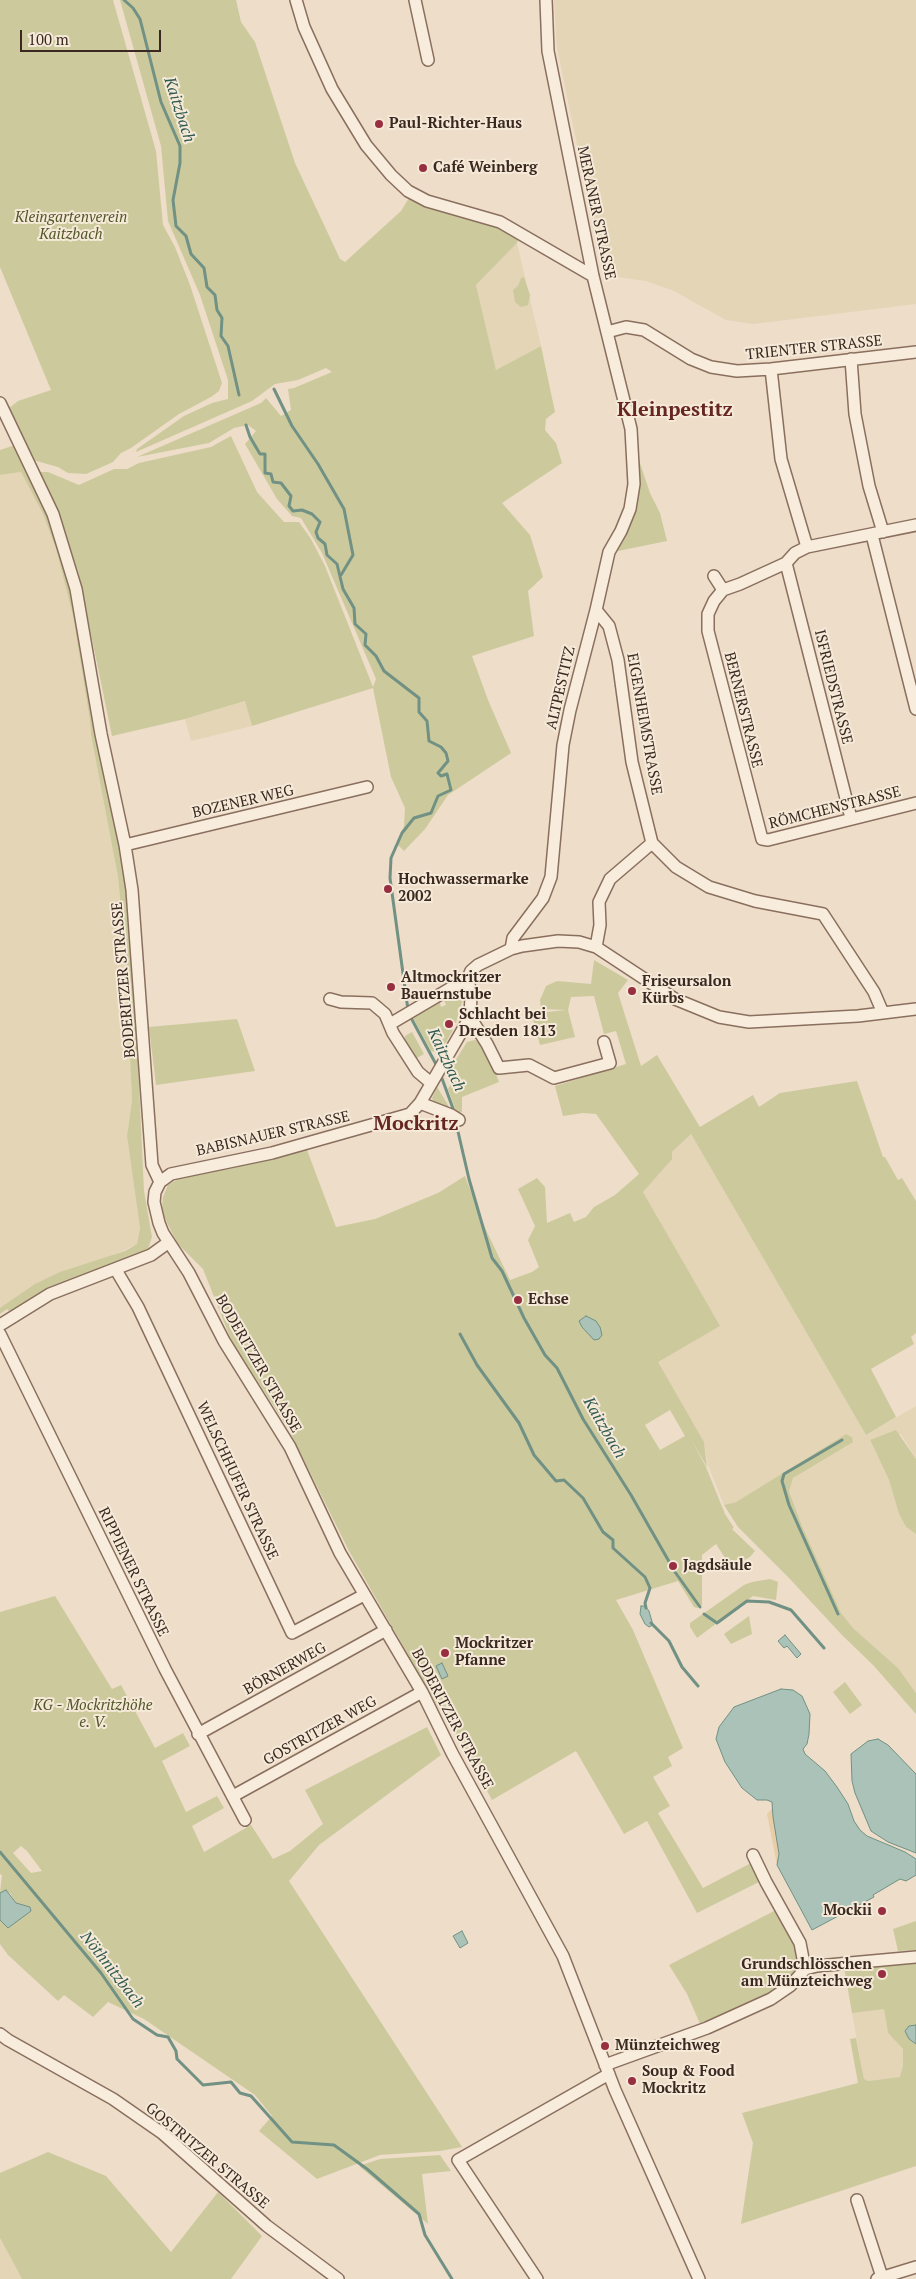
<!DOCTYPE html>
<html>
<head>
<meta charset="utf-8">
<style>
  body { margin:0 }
  #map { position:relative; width:916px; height:2279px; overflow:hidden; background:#eeddc9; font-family:"PT Serif",serif }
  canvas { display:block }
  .scale { position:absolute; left:20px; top:30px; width:141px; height:22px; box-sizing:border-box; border:2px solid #3b2921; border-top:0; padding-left:6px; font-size:15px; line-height:18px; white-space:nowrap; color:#3b2921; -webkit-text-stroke:4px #f5e9d8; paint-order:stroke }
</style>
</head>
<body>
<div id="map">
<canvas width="916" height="2279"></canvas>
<div class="scale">100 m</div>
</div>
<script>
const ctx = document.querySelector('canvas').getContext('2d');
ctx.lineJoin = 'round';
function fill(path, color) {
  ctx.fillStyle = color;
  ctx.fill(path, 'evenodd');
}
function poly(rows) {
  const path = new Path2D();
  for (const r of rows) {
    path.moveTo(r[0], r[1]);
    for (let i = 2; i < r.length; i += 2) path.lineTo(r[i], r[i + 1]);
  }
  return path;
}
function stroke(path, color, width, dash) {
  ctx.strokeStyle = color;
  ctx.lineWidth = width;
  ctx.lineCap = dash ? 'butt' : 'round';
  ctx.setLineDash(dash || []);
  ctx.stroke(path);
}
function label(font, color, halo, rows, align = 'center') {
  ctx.font = font + ' "PT Serif",serif';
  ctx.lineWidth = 4;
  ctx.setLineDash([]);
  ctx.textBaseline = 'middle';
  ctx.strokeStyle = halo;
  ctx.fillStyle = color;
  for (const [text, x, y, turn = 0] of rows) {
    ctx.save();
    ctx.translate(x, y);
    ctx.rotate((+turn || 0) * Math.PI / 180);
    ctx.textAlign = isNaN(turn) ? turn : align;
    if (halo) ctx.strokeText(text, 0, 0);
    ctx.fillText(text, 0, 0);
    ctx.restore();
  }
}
fill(poly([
  [554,0,916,0,916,304,753,324,726,320,674,291,646,281,604,275,557,48],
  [517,243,541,346,496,370,476,285],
  [21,472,43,514,56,549,73,616,90,721,91,735,118,877,125,951,132,1100,127,1136,140,1228,137,1244,0,1308,0,475],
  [246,701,252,726,191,741,185,719],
  [691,1134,866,1435,916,1406,916,1459,901,1434,870,1441,889,1480,899,1514,906,1527,916,1534,916,1693,898,1668,853,1628,841,1613,802,1526,789,1490,793,1478,852,1437,846,1434,736,1502,724,1505,708,1465,704,1442,657,1362,719,1326,643,1192,672,1152],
  [884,2008,888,2033,903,2049,903,2065,901,2077,868,2081,864,2079,852,2013],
  [0,2238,22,2279,0,2279]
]), '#e3d5b6');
fill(poly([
  [0,0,113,0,156,151,163,225,175,247,190,285,222,383,219,391,211,397,179,414,131,448,121,453,113,462,86,474,68,473,58,467,33,460,8,409,18,401,51,390,0,267],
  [120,0,236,0,241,22,255,42,295,163,340,259,345,262,401,211,409,198,437,211,494,224,519,237,517,243,476,285,496,370,541,346,555,412,546,419,545,430,556,443,562,463,502,503,530,535,543,577,528,591,534,636,472,656,488,700,511,753,448,795,425,829,404,851,397,844,404,826,405,808,391,777,373,688,252,726,245,701,185,719,112,736,78,571,52,498,39,472,48,472,79,485,114,469,127,469,139,463,211,447,231,436,257,492,284,522,299,522,311,539,325,566,373,687,376,679,322,553,301,518,292,516,277,499,245,444,256,431,248,425,234,428,209,443,137,457,261,403,266,398,281,416,291,410,288,389,294,388,332,372,326,368,298,380,275,384,252,401,136,452,137,449,184,416,212,403,228,399,228,380,200,295,168,221,161,146],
  [524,277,530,295,528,305,521,307,515,302,513,290,518,286,521,278],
  [15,445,46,511,59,547,75,608,120,845,132,934,144,1191,152,1237,147,1252,57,1287,27,1301,10,1312,7,1309,0,1314,0,1308,35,1284,60,1272,125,1251,137,1244,140,1228,127,1136,132,1100,125,951,118,877,91,735,90,721,73,616,56,549,43,514,21,472,0,475,0,450],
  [635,448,650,493,660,513,667,541,613,552,625,533],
  [594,960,628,980,618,993,641,1066,657,1055,700,1127,753,1095,759,1107,780,1093,857,1081,883,1157,885,1157,898,1180,902,1178,916,1201,916,1333,911,1337,914,1344,871,1369,896,1417,866,1435,691,1134,672,1152,672,1159,643,1192,720,1326,658,1362,704,1442,707,1467,691,1439,706,1467,725,1514,734,1528,732,1529,755,1551,750,1557,731,1567,716,1544,702,1555,702,1605,697,1608,694,1607,678,1581,616,1600,633,1630,683,1748,668,1757,672,1766,653,1777,670,1806,658,1813,703,1888,753,1862,761,1881,697,1913,647,1821,624,1834,576,1751,492,1800,461,1743,436,1704,349,1551,288,1428,232,1342,203,1269,178,1244,166,1221,162,1209,163,1197,168,1185,180,1178,232,1168,307,1150,336,1227,375,1219,438,1193,465,1176,485,1228,510,1280,532,1272,539,1267,528,1240,535,1226,518,1189,537,1178,545,1187,547,1223,570,1213,574,1222,586,1217,594,1207,615,1195,639,1174,596,1114,583,1113,563,1116,555,1086,626,1064,616,1031,604,1034,594,996,571,997,568,1010,575,1037,540,1045,533,1019,537,1013,566,1010,541,1009,540,1000,546,986,557,981,591,984],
  [670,1410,685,1436,660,1450,645,1425],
  [456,990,463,999,456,1023,446,1022,445,1026,453,1030,438,1056,435,1052,431,1051,412,1016,439,1000,441,1007,446,1005,443,998],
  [237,1019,255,1071,156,1085,149,1027],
  [412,1032,424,1054,415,1059,404,1042,405,1036],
  [475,1040,482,1043,486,1048,499,1082,462,1097,462,1112,457,1114,448,1089,451,1084,447,1074,467,1042],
  [437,1087,448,1105,449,1110,435,1104,432,1098],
  [896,1430,916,1459,916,1534,906,1527,899,1514,889,1480,870,1440],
  [846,1434,852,1437,853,1442,793,1478,789,1491,802,1526,841,1613,853,1628,898,1668,916,1693,916,1714,874,1666,842,1635,788,1577,738,1527,724,1505,736,1502],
  [770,1579,778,1582,776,1600,753,1596,697,1638,690,1627,690,1623,744,1585,752,1582],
  [55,1596,112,1689,121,1685,155,1748,183,1733,190,1746,162,1761,186,1812,217,1796,224,1808,192,1826,204,1852,251,1825,273,1859,290,1851,323,1824,305,1790,427,1727,441,1755,319,1845,289,1881,462,2147,440,2151,380,2155,317,2179,259,2131,272,2116,255,2095,144,2019,108,2002,93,2017,64,1995,58,2001,8,1955,0,1944,0,1920,8,1928,30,1907,16,1903,10,1893,0,1893,2,1875,0,1874,0,1612],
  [21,1846,27,1851,42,1871,31,1873,13,1853],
  [749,1616,752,1634,731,1644,724,1634],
  [845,1682,862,1705,850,1714,833,1692],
  [776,1910,798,1948,796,1971,778,1991,701,2026,687,1994,669,1965],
  [916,1921,916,1950,898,1951,893,1929],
  [916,1960,916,2025,909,2026,909,2039,916,2044,916,2166,741,2224,753,2143,742,2113,858,2083,850,2039,856,2038,864,2079,868,2081,900,2077,903,2065,903,2049,888,2033,884,2009,852,2013,844,1967],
  [48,2152,106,2176,171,2252,218,2192,262,2236,231,2279,22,2279,0,2238,0,2173],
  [440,2155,451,2171,422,2174,428,2224,359,2166,380,2159]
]), '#ccca9d');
fill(poly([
  [773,1807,779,1854,777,1865,767,1814]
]), '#e8cda7');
const water = poly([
  [586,1316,596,1321,600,1327,602,1335,599,1339,594,1340,582,1327,579,1321,586,1316],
  [641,1606,645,1606,649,1611,653,1625,649,1627,645,1624,640,1614,641,1606],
  [785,1635,801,1654,797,1658,787,1646,784,1648,778,1641,785,1635],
  [442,1663,448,1676,442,1679,436,1666,442,1663],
  [781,1689,793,1690,802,1696,810,1714,809,1734,807,1744,803,1749,805,1754,825,1771,837,1787,848,1804,854,1821,860,1830,867,1836,905,1852,916,1859,916,1875,906,1881,900,1879,873,1895,874,1897,812,1930,777,1865,779,1854,773,1817,772,1802,767,1800,757,1800,742,1788,725,1762,716,1739,719,1727,734,1707,781,1689],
  [878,1739,888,1745,916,1774,916,1853,888,1842,871,1831,855,1793,852,1781,851,1754,868,1741,878,1739],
  [6,1890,16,1903,30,1907,31,1911,8,1928,0,1920,0,1893,6,1890],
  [462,1931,468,1943,460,1948,453,1936,462,1931],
  [916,2025,916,2044,909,2039,905,2031,909,2026,916,2025]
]);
fill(water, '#aac2b7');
stroke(water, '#709184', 1);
stroke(poly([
  [124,0,133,8,140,19,161,102,180,146,180,163,173,200,176,226,186,236,191,254,204,268,207,287,215,295,217,310,222,318,221,336,228,346,239,395],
  [274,389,292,426,318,464,344,509,353,555,341,575],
  [246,425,250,437,260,454,265,454,265,473,271,474,273,482,281,483,291,496,289,506,293,511,302,510,312,514,320,522,316,532,318,538,325,544,327,555,337,564,343,589,354,608,355,624,366,634,365,645,376,656,384,671,419,698,419,712,427,721,429,741,441,747,446,753,448,761,438,773,441,776,447,774,451,790,438,796,431,813,414,818,402,833,391,858,390,878,408,1010],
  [410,1016,438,1068],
  [440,1073,455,1114],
  [456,1123,469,1179,492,1258,502,1271,524,1318,545,1355,557,1368,583,1419,631,1495,675,1572,700,1607],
  [460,1334,477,1365,519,1423,534,1455,556,1481,564,1480,583,1498,603,1532,613,1540,613,1548,645,1577,650,1588,645,1603,646,1608],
  [704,1614,717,1623,747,1601,769,1602,791,1610,824,1648],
  [838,1614,789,1505,782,1481,784,1474,842,1440],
  [651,1623,669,1641,682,1667,698,1686],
  [0,1852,101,1973,133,2019,157,2035,168,2037,176,2051,177,2059,203,2085,231,2082,240,2093,251,2096,292,2142,334,2145,367,2169,419,2214,425,2235,452,2279]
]), '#709184', 3);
const minor = poly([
  [296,0,304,27,332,89,366,145,391,175,408,191,427,201,500,222,593,276],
  [415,0,428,60],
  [607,332,626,327,644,330,691,359,711,367,737,371,771,369,916,352],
  [851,359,855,414,869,486,883,532],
  [771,369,781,459,807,547],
  [0,403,53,514,76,589,101,734,125,845,132,890,152,1165,160,1182],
  [872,535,916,709],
  [786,563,851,818],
  [714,576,723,590],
  [723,590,714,601,708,614,708,631,762,839,768,840,916,803],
  [723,590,740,584,786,563,795,553,807,547,916,525],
  [596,610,609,626,618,660,632,762,652,843,676,867,709,887,755,901,823,914,874,992,883,1013],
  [125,845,367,787],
  [596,947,600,925,599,902,610,879,652,843],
  [511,949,513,938,543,898,551,877,563,745,570,710,596,610,609,552,621,531,630,509,634,484,631,429,593,276,548,51,546,0],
  [330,999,341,1002,372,1003,385,1014,393,1033,418,1072,431,1083],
  [470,1017,487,1044,499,1068,529,1065,554,1078,610,1063,604,1042],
  [390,1024,468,978],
  [420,1103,451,1115,459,1120],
  [116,1270,138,1307,292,1633,364,1595],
  [0,1325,50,1294,151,1255,169,1242],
  [0,1334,165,1669,245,1820],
  [198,1734,386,1630],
  [233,1796,422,1692],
  [805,1969,817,1966,916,1957],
  [0,2034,8,2040,113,2099,162,2133,267,2226,338,2279],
  [605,2065,707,2028,771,1999,790,1986,800,1975,805,1969,800,1943,766,1882,753,1855],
  [857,2200,882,2277],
  [537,2279,458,2160,609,2074],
  [699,2279,615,2090,563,1956,452,1753,422,1692,340,1553,290,1447,224,1341,189,1273,163,1233,159,1223,154,1202,155,1192,160,1182,171,1174,272,1153,410,1114,420,1103,470,1017,471,996,468,978,471,971,478,965,511,949,522,946,558,941,579,942,596,947,675,999,719,1017,749,1022,858,1016,916,1009],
  [877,2279,916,2267]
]);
stroke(minor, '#8a6f5e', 14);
stroke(minor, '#f8ecdc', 11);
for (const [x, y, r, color] of [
  [379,124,5,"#972f40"],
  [423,168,5,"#972f40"],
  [388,889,5,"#972f40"],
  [391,987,5,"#972f40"],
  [632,991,5,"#972f40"],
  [449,1024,5,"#972f40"],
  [518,1300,5,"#972f40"],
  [673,1566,5,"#972f40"],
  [445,1653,5,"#972f40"],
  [882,1911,5,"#972f40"],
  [882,1974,5,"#972f40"],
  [605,2046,5,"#972f40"],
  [632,2081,5,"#972f40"]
]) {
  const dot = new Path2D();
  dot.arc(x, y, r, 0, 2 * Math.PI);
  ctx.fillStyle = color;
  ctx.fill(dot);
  stroke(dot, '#f5e9d8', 2);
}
label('bold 15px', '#3b2921', '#f5e9d8', [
  ["Paul-Richter-Haus",389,124],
  ["Café Weinberg",433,168],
  ["Hochwassermarke",398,880],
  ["2002",398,897],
  ["Altmockritzer",401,978],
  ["Bauernstube",401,995],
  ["Friseursalon",642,982],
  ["Kürbs",642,999],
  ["Schlacht bei",459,1015],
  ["Dresden 1813",459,1032],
  ["Echse",528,1300],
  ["Jagdsäule",683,1566],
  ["Mockritzer",455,1644],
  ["Pfanne",455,1661],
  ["Mockii",872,1911,"right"],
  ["Grundschlösschen",872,1965,"right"],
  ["am Münzteichweg",872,1982,"right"],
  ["Münzteichweg",615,2046],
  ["Soup & Food",642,2072],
  ["Mockritz",642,2089]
], 'left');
label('15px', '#3b2921', '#f5e9d8', [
  ["MERANER STRASSE",596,213,78],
  ["TRIENTER STRASSE",814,348,-6],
  ["ISFRIEDSTRASSE",833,687,76],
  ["ALTPESTITZ",561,688,-77],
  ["BERNERSTRASSE",743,710,76],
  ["EIGENHEIMSTRASSE",644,724,80],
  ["BOZENER WEG",243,802,-13],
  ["RÖMCHENSTRASSE",835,808,-14],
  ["BODERITZER STRASSE",124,980,-95],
  ["BABISNAUER STRASSE",273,1134,-13],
  ["BODERITZER STRASSE",258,1364,60],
  ["WELSCHHUFER STRASSE",237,1481,65],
  ["RIPPIENER STRASSE",133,1572,64],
  ["BÖRNERWEG",285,1669,-29],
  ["BODERITZER STRASSE",452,1719,62],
  ["GOSTRITZER WEG",320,1731,-29],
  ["GOSTRITZER STRASSE",207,2156,40]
]);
label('italic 15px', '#525628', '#f5e9d8', [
  ["Kleingartenverein",71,218],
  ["Kaitzbach",71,235],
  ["KG - Mockritzhöhe",93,1706],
  ["e. V.",93,1723]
]);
label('italic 16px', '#315a51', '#f5e9d8', [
  ["Kaitzbach",179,110,72],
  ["Kaitzbach",446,1060,65],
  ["Kaitzbach",604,1428,60],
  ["Nöthnitzbach",112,1970,52]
]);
label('bold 20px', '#662622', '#f5e9d8', [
  ["Kleinpestitz",675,410],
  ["Mockritz",416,1124]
]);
</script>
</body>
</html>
